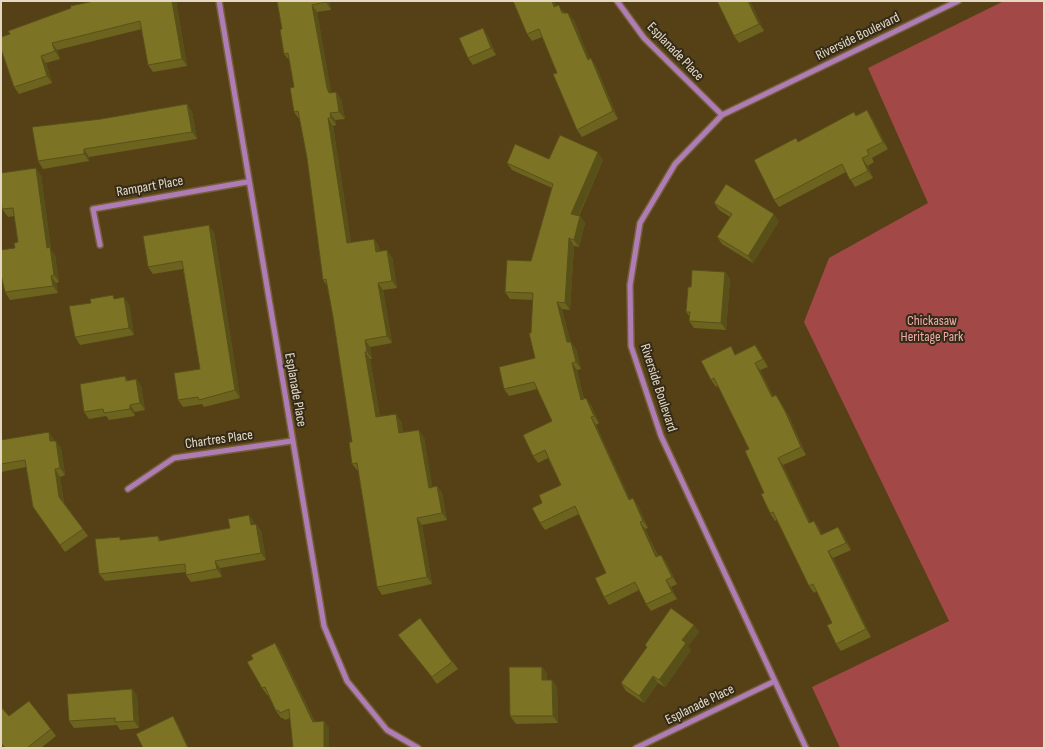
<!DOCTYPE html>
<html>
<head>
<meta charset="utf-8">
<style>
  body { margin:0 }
  #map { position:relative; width:1045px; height:749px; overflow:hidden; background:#564117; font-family:"Sofia Sans Condensed",sans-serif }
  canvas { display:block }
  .frame { position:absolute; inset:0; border:2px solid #e5d9c3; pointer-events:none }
</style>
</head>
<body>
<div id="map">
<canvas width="1045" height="749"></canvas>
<div class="frame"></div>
</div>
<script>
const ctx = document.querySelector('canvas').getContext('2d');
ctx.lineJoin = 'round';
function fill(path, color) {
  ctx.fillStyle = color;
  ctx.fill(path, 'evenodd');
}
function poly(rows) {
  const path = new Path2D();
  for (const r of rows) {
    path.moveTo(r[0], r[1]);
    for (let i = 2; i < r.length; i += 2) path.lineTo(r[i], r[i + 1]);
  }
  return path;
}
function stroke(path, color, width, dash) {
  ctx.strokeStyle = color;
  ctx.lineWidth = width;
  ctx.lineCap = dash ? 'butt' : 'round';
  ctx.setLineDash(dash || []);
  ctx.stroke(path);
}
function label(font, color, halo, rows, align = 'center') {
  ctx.font = font + ' "Sofia Sans Condensed",sans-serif';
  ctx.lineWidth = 4;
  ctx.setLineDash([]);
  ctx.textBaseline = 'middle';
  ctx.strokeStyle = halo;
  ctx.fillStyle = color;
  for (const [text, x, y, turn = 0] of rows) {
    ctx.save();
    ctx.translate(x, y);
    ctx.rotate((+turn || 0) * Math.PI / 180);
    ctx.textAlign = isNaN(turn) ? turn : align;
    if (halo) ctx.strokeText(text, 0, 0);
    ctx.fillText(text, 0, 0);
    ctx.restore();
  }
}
fill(poly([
  [1004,1,1044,1,1044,748,840,748,812,687,949,621,804,322,829,258,928,203,868,68]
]), '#a24847');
const street = poly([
  [219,1,324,626,347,681,387,730,418,748],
  [617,1,644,38,722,115],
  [100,245,93,209,247,182],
  [128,489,174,458,292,441],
  [636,748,773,682],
  [806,748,661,436,631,346,630,285,640,223,675,164,722,115,958,1]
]);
stroke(street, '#735f39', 8);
stroke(street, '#af7cb6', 5);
fill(poly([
  [94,1,176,1,187,66,153,72,148,65,142,29,57,50,60,59,46,63,52,83,19,94,14,87,1,49],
  [276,1,329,1,331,10,317,12,331,93,336,92,341,99,345,119,335,120,336,125,333,126,351,243,374,239,379,246,379,251,392,257,397,288,383,290,392,343,370,347,372,359,370,359,380,417,401,421,403,432,424,437,432,487,437,486,442,493,447,520,422,525,432,584,382,595,377,587,358,471,352,464,352,442,333,317,328,287,323,280,307,158,300,119,299,119,294,112,294,87,290,61,284,54,282,29,277,3],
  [513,1,554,1,556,6,574,20,589,59,596,66,618,119,582,137,577,130,557,73,542,37,532,41,527,34],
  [717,1,750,1,764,31,739,43,734,36],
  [488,36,496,55,473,65,468,58],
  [187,104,192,112,197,139,89,157,89,161,43,169,38,161,101,119],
  [867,110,872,118,888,149,872,158,874,162,868,166,873,178,855,187,846,172,779,207,774,200,796,138,798,142],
  [549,159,603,160,579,216,580,216,585,223,579,247,574,246,570,310,562,309,570,342,576,349,581,369,577,370,584,399,591,405,599,423,596,425,630,500,633,498,638,506,648,528,645,529,658,556,661,555,666,562,677,584,671,587,677,599,651,611,646,604,639,590,609,605,604,597,606,573,579,514,545,530,540,523,542,503,561,485,548,458,538,463,533,456,552,421,537,389,509,396,504,389,535,358,531,333,533,300,510,299,505,292,531,261,552,188,512,170,507,163],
  [41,175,51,250,55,255,59,282,56,283,58,293,10,300,5,292,3,283,1,283,1,250,15,248,18,242,14,216,8,217,2,209],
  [714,203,779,221,753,263,722,244,717,237,730,217,719,210],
  [214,232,240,398,204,407,202,404,183,407,178,400,200,369,183,269,153,274,148,267],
  [725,272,730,279,726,330,694,328,689,321,689,316,686,312,691,287],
  [116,298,129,304,134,335,80,345,75,337],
  [755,345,760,352,768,367,760,370,773,396,776,395,790,418,806,455,783,465,810,522,814,521,819,528,822,534,838,527,843,534,851,550,833,558,871,637,841,651,836,644,832,623,817,591,814,593,809,586,777,520,775,521,770,513,749,449,730,409,718,386,716,387,711,380,736,354],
  [125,376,128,381,136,379,141,386,145,410,135,412,135,416,109,420,106,416,89,419,84,412],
  [54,439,54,441,61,448,65,475,60,477,64,503,88,536,65,552,33,507,26,467,1,472,1,440],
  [249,515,254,522,254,524,256,524,261,531,266,560,220,568,222,577,191,582,186,575,186,572,105,581,99,574,123,540,158,536,161,541,230,528],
  [420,618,458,669,437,684,398,635],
  [694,625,699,632,688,646,691,650,665,687,658,683,644,703,626,691,621,683,647,648,645,645],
  [275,643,280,650,315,722,324,721,329,728,290,718,285,720,283,718,281,718,276,711,268,695,267,695,262,688,253,659],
  [542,667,547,674,547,680,552,680,557,687,558,723,516,724,510,716],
  [132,689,137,696,139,728,120,730,117,725,74,728,69,721],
  [1,707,9,716,51,729,56,736,41,748,4,748,1,744]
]), '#6c631f');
fill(poly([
  [172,1,176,1,187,66,182,59],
  [325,1,329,1,331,10,326,2],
  [552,1,554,1,559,14,554,7],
  [748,1,750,1,764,31,759,24],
  [312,5,317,12,332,95,329,93,327,88],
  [568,13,574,20,593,67,588,60],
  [483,28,488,36,496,55,491,48],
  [52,43,57,50,60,59,55,51],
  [41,56,46,63,52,83,47,76],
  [591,58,596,66,618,119,613,111],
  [336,92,341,99,345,119,339,112],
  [187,104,192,112,197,139,192,132],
  [867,110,872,118,888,149,883,142],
  [330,113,335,120,336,125,331,118],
  [328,118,333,126,352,250,347,243],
  [84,149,89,157,89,161,84,154],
  [598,152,603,160,576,221,571,214],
  [862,158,868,166,873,178,868,171],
  [36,168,41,175,51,250,55,255,59,282,54,275,47,248],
  [774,214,779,221,753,263,748,256],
  [580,216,585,223,579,247,574,240],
  [209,225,214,232,240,398,235,390],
  [569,238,574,246,570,310,565,303],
  [374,239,379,246,381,259,376,252],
  [387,250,392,257,397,288,392,281],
  [725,272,730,279,726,330,721,323],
  [51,276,56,283,58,293,53,286],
  [378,283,383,290,392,343,387,336],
  [124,297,129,304,134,335,129,328],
  [557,302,562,309,573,350,567,342],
  [365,340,370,347,372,359,367,352],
  [571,342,576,349,581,369,576,362],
  [755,345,760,352,768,367,763,359],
  [365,352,370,359,381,424,376,417],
  [572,363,577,370,586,407,581,400],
  [755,363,760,370,777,404,772,397],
  [136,379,141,386,145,410,140,403],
  [776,395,790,418,806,455,801,447],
  [586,398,591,405,599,423,594,416],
  [130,405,135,412,135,416,130,409],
  [396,414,401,421,404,440,399,433],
  [591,417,596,425,634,507,629,500],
  [419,430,424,437,434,495,429,488],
  [49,432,54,439,55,449,50,441],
  [56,441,61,448,65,475,60,468],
  [778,458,783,465,814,530,809,523],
  [55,469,60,477,64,504,59,497],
  [437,486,442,493,447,520,442,513],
  [633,498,638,506,648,528,643,521],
  [249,515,254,522,256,532,251,525],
  [417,518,422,525,432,584,427,577],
  [814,521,819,528,826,542,821,535],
  [640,522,645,529,661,564,656,557],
  [256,524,261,531,266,560,261,553],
  [838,527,843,534,851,550,846,543],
  [828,551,833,558,871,637,866,629],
  [661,555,666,562,677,584,672,577],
  [215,561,220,568,222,577,217,569],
  [666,580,671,587,677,599,672,592],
  [694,625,699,632,688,646,691,650,665,687,659,680,682,640],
  [275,643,280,650,318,729,313,722],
  [542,667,547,674,547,687,542,680],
  [653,676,658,683,644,703,639,696],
  [552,680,557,687,558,723,553,716],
  [132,689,137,696,139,728,134,721],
  [173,716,178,724,189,748,188,748],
  [324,721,329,728,329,748,324,748]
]), '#585019');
const building = poly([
  [94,1,172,1,182,59,148,65,140,21,52,43,55,51,41,56,47,76,14,87,1,49,1,37,10,34,8,31,71,8,70,6,94,1],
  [277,1,325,1,326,2,312,5,327,88,329,93,336,92,339,112,330,113,331,118,328,118,347,243,374,239,376,252,387,250,392,281,378,283,387,336,365,340,367,352,365,352,376,417,396,414,399,433,419,430,429,488,437,486,442,513,417,518,427,577,377,587,357,463,352,464,349,442,352,442,333,317,326,279,323,280,307,158,298,111,294,112,290,88,294,87,288,53,284,54,280,30,282,29,277,1],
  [513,1,552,1,554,7,559,5,562,13,568,13,588,60,591,58,613,111,577,130,553,74,557,73,539,29,527,34,513,1],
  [717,1,748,1,759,24,734,36,717,1],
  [483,28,491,48,468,58,459,38,483,28],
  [187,104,192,132,84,149,84,154,38,161,32,127,101,119,187,104],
  [867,110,883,142,867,150,869,155,862,158,868,171,850,180,842,164,774,200,754,160,796,138,798,142,854,112,856,116,867,110],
  [560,135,598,152,571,214,580,216,574,240,569,238,565,303,557,302,567,342,571,342,576,362,572,363,581,400,586,398,594,416,591,417,629,500,633,498,643,521,640,522,656,557,661,555,672,577,666,580,672,592,646,604,635,582,604,597,595,578,606,573,575,506,540,523,532,508,542,503,539,495,561,485,545,450,533,456,523,435,552,421,534,382,504,389,499,367,535,358,529,333,531,333,533,293,505,292,507,260,531,261,553,184,507,163,515,144,549,159,560,135],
  [36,168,47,248,50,247,54,275,51,276,53,286,5,292,1,275,1,250,15,248,14,243,18,242,13,208,2,209,1,200,1,173,36,168],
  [726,184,774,214,748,256,717,237,732,214,714,203,726,184],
  [209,225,235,390,199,400,198,397,178,400,174,373,200,369,182,261,148,267,143,236,209,225],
  [692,270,725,272,721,323,689,321,690,312,686,312,688,287,691,287,692,270],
  [113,295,114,299,124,297,129,328,75,337,69,306,91,303,90,299,113,295],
  [755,345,763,359,755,363,772,397,776,395,785,411,801,447,778,458,809,523,814,521,821,535,838,527,846,543,828,551,866,629,836,644,827,625,832,623,813,584,809,586,773,512,770,513,761,494,764,493,745,451,749,449,714,378,711,380,701,361,731,346,735,355,755,345],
  [125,376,126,381,136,379,140,403,130,405,130,409,104,413,103,409,84,412,80,384,125,376],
  [49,432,50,441,56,441,60,468,55,469,59,497,83,529,60,545,33,507,25,460,1,464,1,440,49,432],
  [249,515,251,525,256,524,261,553,215,561,217,569,186,575,185,564,99,574,95,539,120,537,120,540,158,536,159,541,230,528,228,519,249,515],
  [671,608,694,625,682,640,686,643,659,680,653,676,639,696,621,683,647,647,645,645,671,608],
  [420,618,452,662,432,677,398,635,420,618],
  [275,643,313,722,324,721,324,748,293,748,289,709,280,713,278,710,276,711,265,687,262,688,247,662,253,659,251,655,275,643],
  [509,667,542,667,542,680,552,680,553,716,510,716,509,667],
  [132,689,134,721,115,722,115,718,69,721,67,694,132,689],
  [29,701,51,729,27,748,5,748,1,743,1,707,9,716,29,701],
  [173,716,188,748,143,748,136,734,173,716]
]);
fill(building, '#7d7324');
stroke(building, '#585019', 1);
label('14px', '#e5d9c3', '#332a18', [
  ["Riverside Boulevard",858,37,-26],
  ["Esplanade Place",675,52,46],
  ["Rampart Place",150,187,-10],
  ["Riverside Boulevard",658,388,72],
  ["Esplanade Place",295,390,80],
  ["Chartres Place",219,440,-8],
  ["Esplanade Place",700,705,-26]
]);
label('14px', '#eeaca8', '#332a18', [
  ["Chickasaw",932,321],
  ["Heritage Park",932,337]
]);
</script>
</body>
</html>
